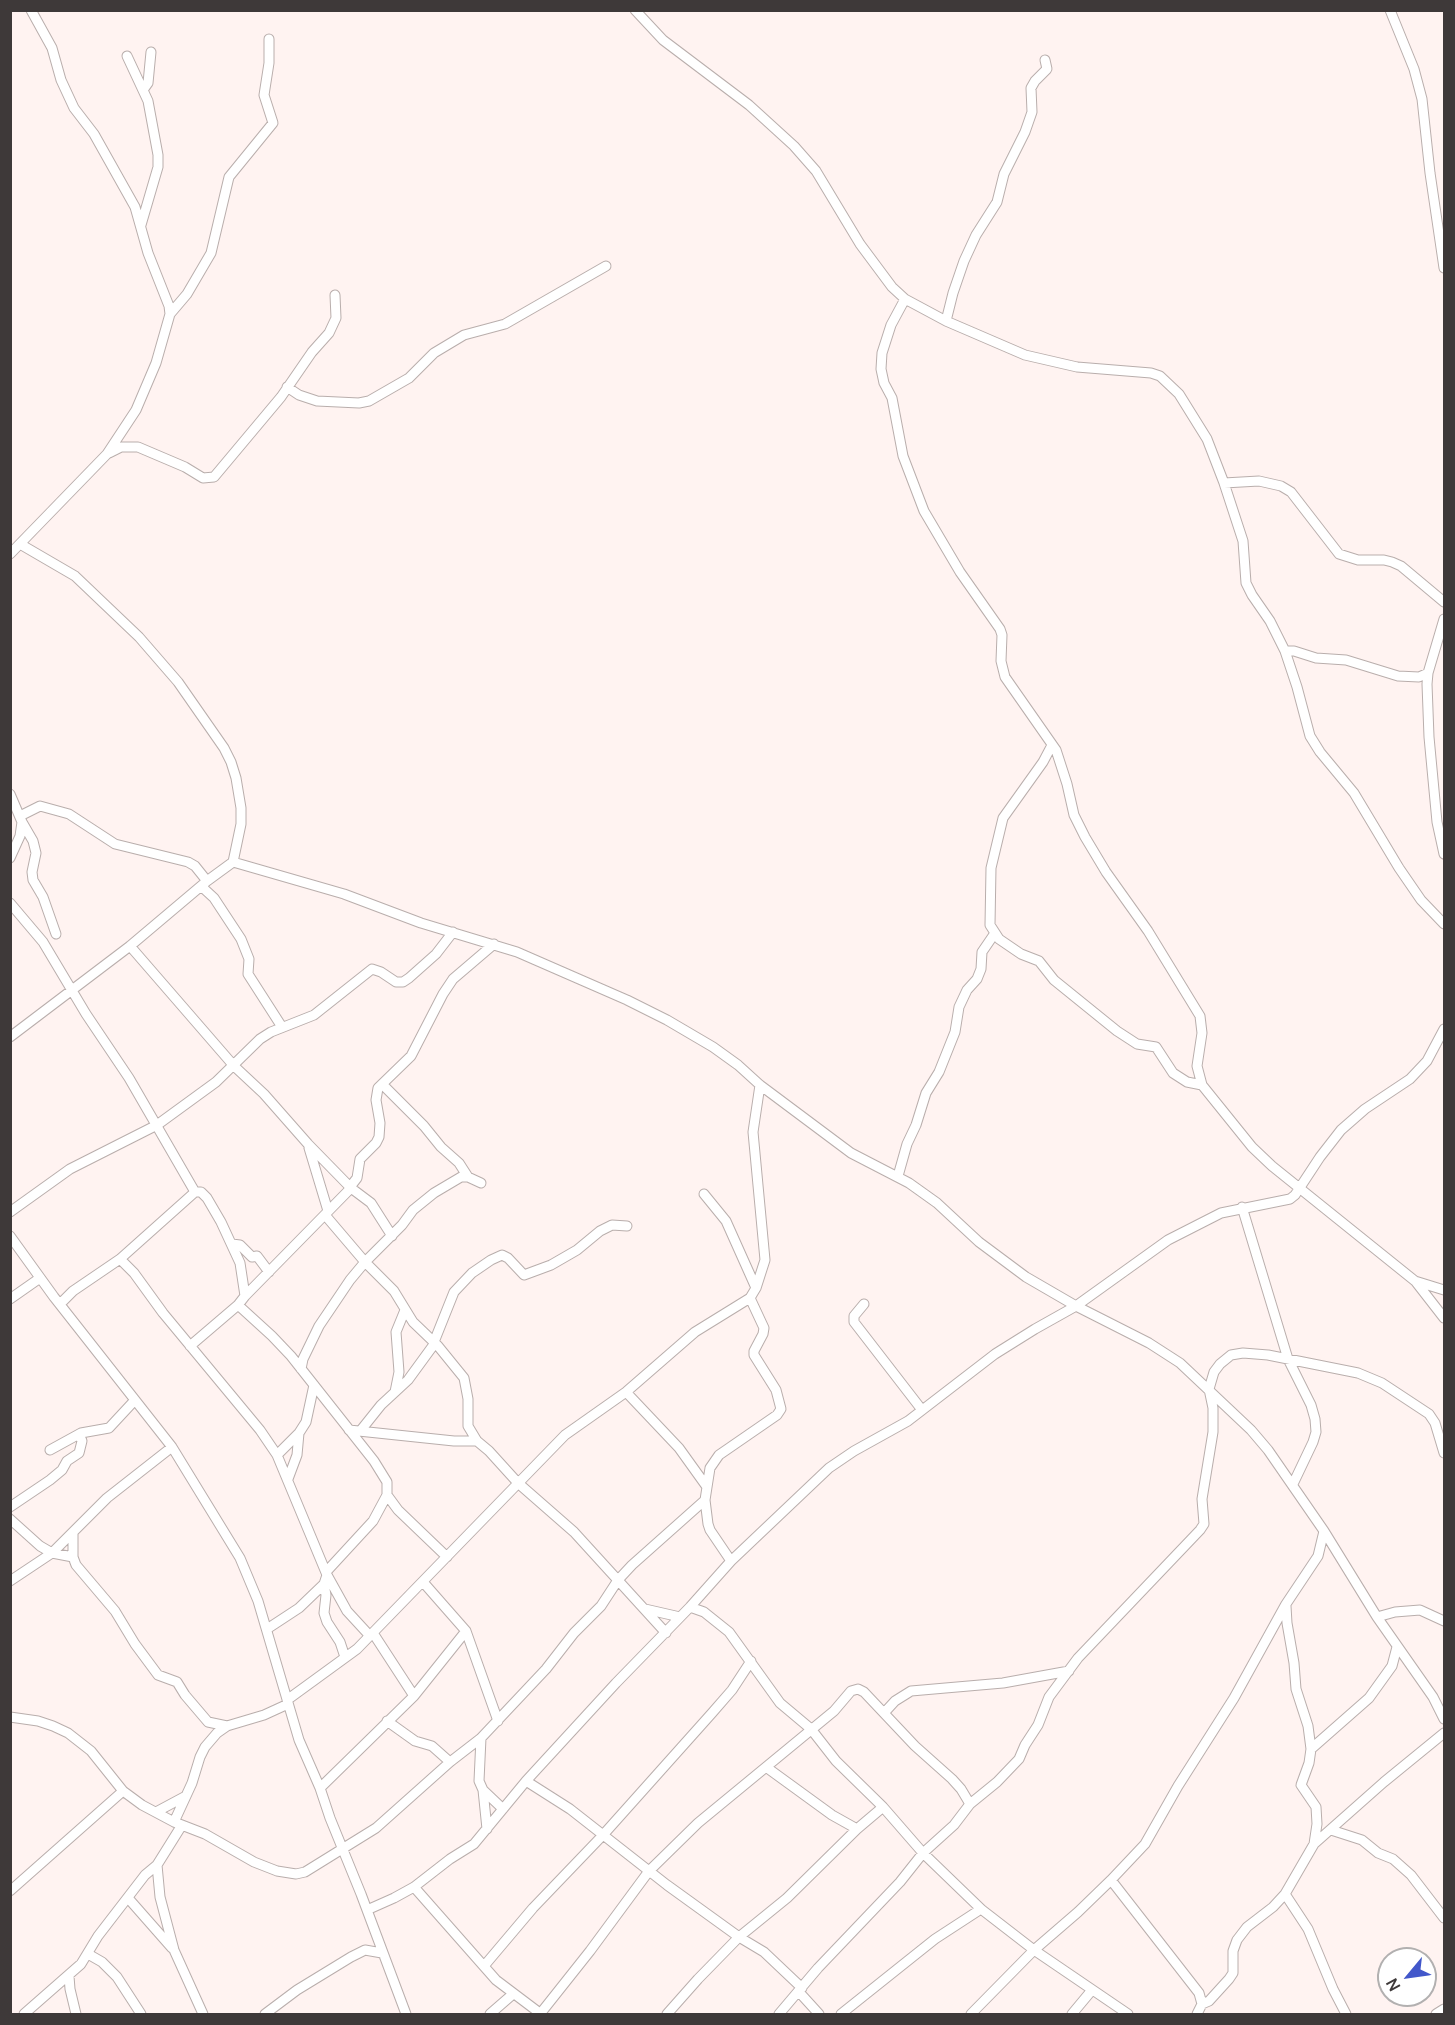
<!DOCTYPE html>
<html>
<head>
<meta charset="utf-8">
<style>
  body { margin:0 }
  #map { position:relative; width:1455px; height:2025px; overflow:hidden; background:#fff3f1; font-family:Manrope,sans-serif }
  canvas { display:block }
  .frame { position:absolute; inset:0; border:12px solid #3e3939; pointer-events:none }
  .north { position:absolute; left:1377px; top:1947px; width:60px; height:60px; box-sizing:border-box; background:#fff; border:2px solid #b2b0b0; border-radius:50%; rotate:241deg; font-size:16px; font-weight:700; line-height:24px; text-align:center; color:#3e3939 }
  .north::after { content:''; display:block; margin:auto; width:21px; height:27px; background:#4257ca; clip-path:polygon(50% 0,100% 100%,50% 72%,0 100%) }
</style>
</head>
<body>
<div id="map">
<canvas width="1455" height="2025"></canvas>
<div class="frame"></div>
<div class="north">N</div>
</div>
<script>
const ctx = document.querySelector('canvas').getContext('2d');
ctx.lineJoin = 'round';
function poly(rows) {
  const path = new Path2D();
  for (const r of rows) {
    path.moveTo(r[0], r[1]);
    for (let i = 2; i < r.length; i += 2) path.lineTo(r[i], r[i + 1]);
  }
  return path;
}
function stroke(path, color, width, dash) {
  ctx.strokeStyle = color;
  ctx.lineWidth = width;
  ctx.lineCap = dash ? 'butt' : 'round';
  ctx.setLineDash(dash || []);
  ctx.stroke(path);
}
const minor = poly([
  [635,10,663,40,749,105,794,146,816,171,860,244,892,287,905,299,946,321,1025,355,1077,367,1151,373,1160,376,1179,394,1207,439,1224,483,1243,541,1246,583,1252,595,1270,621,1285,651,1297,687,1310,736,1320,752,1354,793,1399,868,1421,900,1444,924],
  [1390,10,1414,69,1422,99,1430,173,1444,268],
  [127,56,148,101,158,155,158,167,141,225],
  [143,90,148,83,151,52],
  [905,299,891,325,882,353,881,369,884,383,892,398,903,456,924,511,960,572,1000,629,1002,635,1001,661,1005,677,1056,750,1067,784,1074,815,1085,837,1106,872,1148,931,1200,1016,1202,1033,1197,1066,1202,1085,1252,1147,1272,1166,1415,1281,1444,1290],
  [170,314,187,294,211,253,229,177,273,123,264,95,269,63,269,39],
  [946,321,953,293,964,261,976,235,997,202,1004,174,1025,132,1032,112,1031,88,1035,81,1047,69,1045,60],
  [287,387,299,395,317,401,359,403,369,401,409,378,434,353,464,335,505,324,606,266],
  [109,453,121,447,138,447,185,467,203,478,214,477,281,397,312,352,329,333,336,318,335,295],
  [1224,483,1259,481,1281,486,1291,492,1339,554,1358,560,1384,560,1392,562,1401,566,1444,602],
  [10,554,107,454,136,410,156,363,170,314,169,306,148,253,135,207,94,134,74,108,61,80,52,48,31,10],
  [1444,619,1428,673,1427,684,1429,737,1437,822,1444,854],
  [1285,651,1294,651,1316,658,1346,660,1398,676,1419,677,1428,673],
  [1052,745,1043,762,1003,818,991,868,990,925,999,939,1021,954,1039,961,1054,980,1117,1031,1137,1044,1156,1047,1173,1073,1187,1082,1202,1085],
  [10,794,22,822,20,836,10,858],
  [20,816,40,806,69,814,115,844,188,862,195,866,207,881],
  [22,822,33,841,36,853,32,872,33,880,43,897,56,934],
  [233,862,344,894,421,923,517,952,627,1000,667,1020,713,1047,738,1065,760,1085,851,1153,909,1183,937,1203,979,1242,1026,1277,1076,1306,1149,1343,1180,1363,1251,1430,1268,1450,1324,1531,1377,1617,1433,1697,1444,1719],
  [201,886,214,898,241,939,249,959,248,974,282,1027],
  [10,903,43,942,86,1014,129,1078,195,1192,120,1259,73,1291,60,1304],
  [130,946,234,1066,264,1094,308,1144,351,1188,371,1203,392,1236],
  [10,1037,130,946,207,881,233,862,241,824,241,808,236,778,231,762,224,748,178,682,139,637,75,576,20,544],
  [382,1084,424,1126,441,1147,459,1163,468,1177],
  [309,1148,328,1211],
  [898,1176,907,1144,916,1125,926,1093,939,1072,955,1032,959,1007,967,990,977,979,981,969,982,952,995,933],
  [350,1187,357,1178,360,1159,376,1143,379,1137,380,1123,376,1100,378,1088,411,1056,443,994,453,979,494,944],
  [195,1192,201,1192,207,1198,221,1222,240,1263,245,1296],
  [704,1194,726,1221,756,1288],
  [1242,1207,1288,1359,1311,1405,1315,1419,1316,1432,1313,1442,1293,1484],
  [10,1212,70,1169,157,1125,216,1082,260,1039,271,1032,314,1015,372,969,381,972,396,982,403,982,409,978,436,954,453,932],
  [325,1215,365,1262,394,1291,413,1322,438,1346,464,1378,468,1399,468,1426,477,1441,489,1451,518,1483,574,1532,666,1633],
  [10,1236,54,1297,172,1447,240,1558,258,1601,299,1740,320,1788,330,1818,361,1894,406,2014],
  [232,1244,240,1245,252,1257,257,1256,269,1272],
  [120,1259,134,1273,163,1313,260,1430,277,1455,327,1575,347,1611,370,1636],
  [1416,1282,1444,1318],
  [10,1299,40,1278],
  [864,1304,854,1316,854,1322,922,1410],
  [238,1305,272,1336,291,1356,374,1461,387,1482,387,1495,373,1521,326,1572],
  [434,1342,454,1292,472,1273,491,1260,502,1255,508,1258,524,1275,551,1265,577,1250,600,1231,612,1225,627,1226],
  [190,1346,238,1305,245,1296,351,1188],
  [301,1369,303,1359,319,1326,350,1280,365,1262,402,1225,413,1210,434,1193,461,1177,468,1177,481,1183],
  [395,1392,399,1372,396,1332,405,1310],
  [626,1392,679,1448,707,1487],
  [349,1430,454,1441,477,1441],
  [361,1430,381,1405,408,1380,435,1343],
  [50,1450,81,1433,109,1428,135,1400],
  [277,1455,299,1433,306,1422,314,1385],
  [288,1479,297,1455,299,1433],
  [387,1495,398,1510,447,1557],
  [10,1507,50,1480,62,1470,67,1461,79,1453,82,1441,79,1434],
  [10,1519,40,1546,52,1553,73,1557],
  [73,1534,73,1557,76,1565,115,1611,135,1644,158,1675,177,1682,185,1695,208,1722,227,1726],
  [731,1561,710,1530,708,1524,705,1500,710,1468,719,1455,777,1415,781,1409,776,1390,754,1355,754,1351,763,1334,764,1328,750,1298],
  [10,1581,52,1553,107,1498,172,1447],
  [423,1582,466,1631,498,1721],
  [324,1584,326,1595,324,1613,327,1622,340,1642,345,1657],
  [690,1607,704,1612,729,1632,780,1703,811,1729,836,1761,883,1807,923,1853,981,1909,1034,1950,1128,2014],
  [645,1609,680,1617],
  [1377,1617,1395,1612,1420,1610,1444,1621],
  [267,1629,299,1608,324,1584,327,1575],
  [373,1633,414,1696],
  [287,1700,357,1649,565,1435,626,1392,695,1332,750,1298,756,1288,765,1260,753,1132,760,1085],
  [884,1713,895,1701,911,1691,1003,1683,1069,1671],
  [10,1717,38,1721,53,1726,68,1733,91,1751,123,1791,142,1805,174,1822,205,1834,254,1862,277,1871,296,1874,305,1872,376,1828,450,1762,481,1738,546,1669,574,1633,601,1606,618,1580,632,1565,705,1500],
  [387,1721,415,1741,432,1746,450,1762],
  [481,1738,479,1781,483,1790,503,1809],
  [1311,1749,1369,1698,1392,1666,1397,1647],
  [766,1767,832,1815,857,1829],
  [526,1781,570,1809,667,1885,739,1937,764,1952,802,1988],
  [320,1788,414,1696,466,1631],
  [483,1790,487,1829],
  [156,1812,184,1797],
  [174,1822,192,1783,200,1757,205,1747,217,1733,227,1726,264,1715,288,1704],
  [1331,1830,1362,1840,1378,1853,1393,1859,1411,1875,1444,1918],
  [1314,1844,1384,1782,1444,1733],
  [157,1865,160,1897,174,1950,203,2014],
  [1111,1880,1199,1993,1202,2004,1197,2014],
  [414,1887,496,1980,541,2014],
  [10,1891,123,1791],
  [1285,1894,1308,1929,1333,1989,1346,2014],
  [128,1898,172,1948],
  [367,1910,394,1898,414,1887,450,1859,474,1844,526,1781,616,1683,690,1607,731,1561,829,1468,854,1451,908,1421,995,1354,1035,1329,1076,1306,1168,1240,1221,1213,1290,1199,1295,1195,1320,1157,1341,1130,1365,1109,1410,1079,1427,1061,1444,1029],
  [88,1954,102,1962,117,1977,141,2014],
  [484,1966,533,1908,603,1835,712,1713,732,1690,751,1661],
  [69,1976,70,1989,76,2014],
  [799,1992,819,2014],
  [1202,2004,1209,2001,1229,1979,1233,1973,1233,1951,1237,1940,1247,1927,1273,1907,1285,1894,1314,1844,1317,1824,1316,1807,1301,1785,1309,1763,1311,1749,1308,1726,1296,1689,1294,1663,1287,1623,1286,1606],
  [24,2014,81,1964,98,1936,145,1875,157,1865,182,1825],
  [265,2014,297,1990,351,1957,365,1950,382,1953],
  [490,2014,513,1994],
  [540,2014,590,1951,649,1871,698,1823,834,1711,851,1691,858,1689,864,1692,915,1746,952,1779,961,1789,970,1804],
  [667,2014,698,1979,739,1937,787,1898,857,1829,883,1807],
  [779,2014,818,1968,900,1882,923,1853,954,1825,970,1804,997,1782,1019,1759,1025,1745,1038,1725,1049,1697,1078,1658,1200,1530,1204,1524,1202,1499,1213,1432,1213,1408,1209,1389,1214,1372,1220,1364,1231,1355,1243,1353,1268,1355,1358,1373,1382,1383,1429,1414,1435,1423,1444,1453],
  [841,2014,935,1939,981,1909],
  [971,2014,1034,1950,1078,1912,1111,1880,1145,1844,1178,1786,1234,1698,1286,1604,1318,1556,1324,1531],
  [1072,2014,1092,1990],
  [1436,2014,1444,2009]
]);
stroke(minor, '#b9aeac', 11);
stroke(minor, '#fff', 9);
</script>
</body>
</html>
